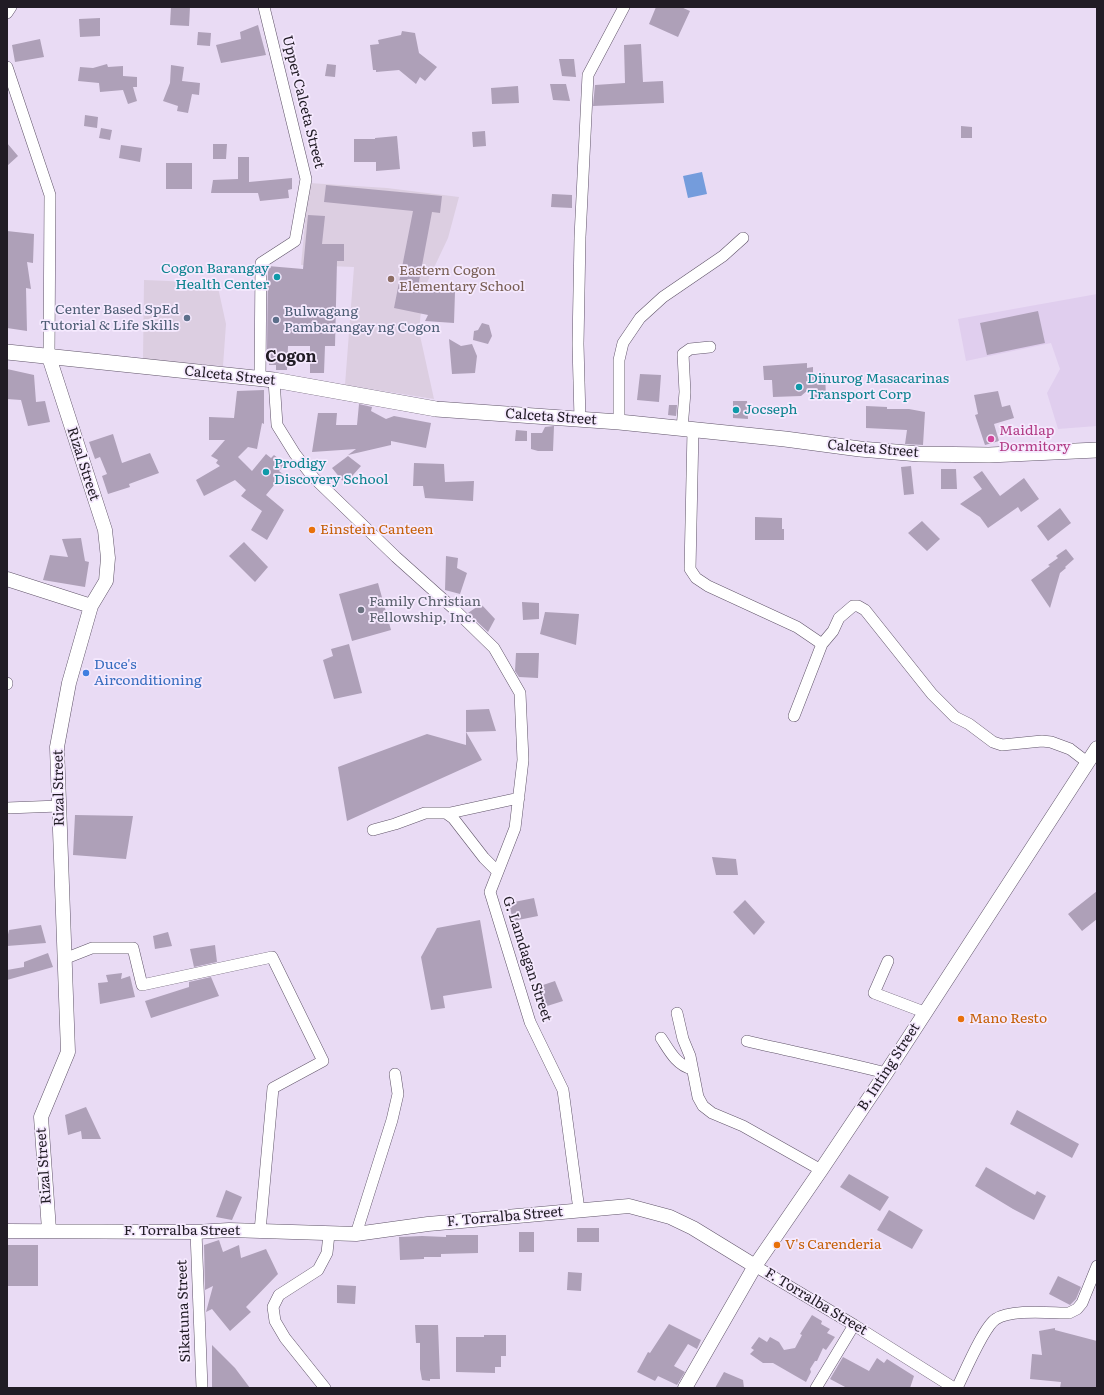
<!DOCTYPE html>
<style>
body{margin:0}
#map{position:relative;width:1104px;height:1395px;overflow:hidden;background:#e9dbf4;font-family:Literata,serif}
canvas{display:block}
.frame{position:absolute;inset:0;border:8px solid #211c25;pointer-events:none}
</style>
<div id="map">
<canvas width="1104" height="1395"></canvas>
<div class="frame"></div>
</div>
<script>
const ctx = document.querySelector('canvas').getContext('2d');
ctx.lineJoin = 'round';
function paint(path, color) { ctx.fillStyle = color; ctx.fill(path, 'evenodd'); }
function trace(path, color, width, dash) { ctx.strokeStyle = color; ctx.lineWidth = width; ctx.lineCap = dash ? 'butt' : 'round'; ctx.setLineDash(dash || []); ctx.stroke(path); }
function label(font, color, halo, rows, align = 'center') {
  ctx.font = font + ' Literata,serif'; ctx.lineWidth = 3.5; ctx.setLineDash([]); ctx.textBaseline = 'middle'; ctx.strokeStyle = halo; ctx.fillStyle = color; for (const [text, x, y, turn = 0] of rows) {
    ctx.save(); ctx.translate(x, y); ctx.rotate((+turn || 0) * Math.PI / 180); ctx.textAlign = isNaN(turn) ? turn : align; if (halo) ctx.strokeText(text, 0, 0); ctx.fillText(text, 0, 0); ctx.restore();
  }
}
const built = new Path2D(`
 M1097,294V426L1058,429L1047,393L1060,369L1051,343L966,361L958,319Z`);
const education = new Path2D(`
 M309,183L387,188L459,197L448,238L423,291L419,331L434,399L345,385L354,267L301,265Z
 M144,280L217,283L226,324L223,366L143,360Z`);
const water = new Path2D(`
 M702,172L707,194L688,198L683,176Z`);
const building = new Path2D(`
 M171,7H190L189,26L170,25Z
 M656,7H681L690,11L678,37L649,24Z
 M100,18V36L80,37L79,19Z
 M258,25L266,55L221,63L216,45L241,39L240,32Z
 M402,31L415,33L419,53L437,67L425,81L420,77L416,84L399,70L376,72V70H373L370,45L379,44L378,40L401,35Z
 M198,32L211,33L210,46L197,45Z
 M40,39L44,57L15,62L12,45Z
 M641,44L643,82L663,81L664,103L593,106L595,85L625,83L624,45Z
 M559,59H574L576,77L562,76Z
 M107,64L108,67L123,66V76L137,77V87H133L137,101L128,104L123,90L100,92L99,83L78,81L80,67L93,68Z
 M327,64L336,65L335,77L325,76Z
 M171,65L184,67L182,81L200,83L199,95L192,94L188,113L177,111L178,106L163,101L170,83Z
 M550,84H566L570,101L553,100Z
 M518,86L519,103L492,104L491,88Z
 M85,115L98,117L97,128L84,126Z
 M961,126L972,127V138H961Z
 M101,128L112,130L110,140L99,138Z
 M485,131L486,146L473,147L472,132Z
 M397,136L400,169L376,171V162H354V139H375V138Z
 M7,143L18,156L7,166Z
 M213,144H227L226,159H213Z
 M121,145L142,148L140,162L119,158Z
 M238,157H249V182L292,178V189L288,190L289,198L260,201L258,193H211L213,180L238,179Z
 M166,163H192V189H166Z
 M326,185L442,196L440,213L432,212L417,292H455L454,323L425,321L428,315L394,308L413,211L324,202Z
 M552,194L572,195V208L551,207Z
 M308,215L325,216L322,244H344V261H337L335,346H325L324,373H310V346H288L287,370H276V365H269V350L267,349L268,266L303,269Z
 M7,231L34,234L33,263L27,262L31,289L26,288L27,331L7,328Z
 M1038,311L1045,343L987,355L980,323Z
 M482,323L489,325L492,336L488,344L473,340L474,331L478,330Z
 M449,339L461,346L472,344L477,356L475,373L452,374Z
 M807,363V368L813,367V374L825,373L826,398L814,399L808,390L801,396L773,397L772,380H764L763,366Z
 M7,369L34,375L36,402L45,401L50,422L28,426L21,400L7,399Z
 M640,374L661,375L659,402L637,400Z
 M264,390V424L262,423L257,449L248,447L238,457L252,471L266,454L271,458L274,455L285,464L279,471L283,474L266,495L284,510L267,540L251,530L262,511L241,496L246,490L235,480L204,496L196,480L220,466L216,463L218,460L211,456L225,440H209V417L234,418L237,391Z
 M998,391L1002,407L1010,405L1014,418L994,424L999,441L985,445L975,415L978,414L974,395Z
 M733,401H747L748,419L733,418Z
 M359,404L372,407L371,411L386,419L394,416L431,423L426,448L391,441V445L348,455L356,449L312,452L318,413H337L336,425H357Z
 M669,405H677L676,416L668,415Z
 M866,406L887,407V409H909L925,412L923,445L905,444L907,430L866,428Z
 M554,426L553,451H538L531,449V433H542L545,427Z
 M516,430L527,431V441H515Z
 M113,434L122,463L150,453L159,473L129,484L130,487L108,494L102,476L107,474L100,457L95,459L89,442Z
 M348,456L361,466L345,484L332,468Z
 M414,463L444,464L445,482L474,481L473,501L425,498L423,486H413Z
 M911,466L914,494L904,495L901,467Z
 M941,469H956L957,489H941Z
 M982,471L1000,496L1024,478L1039,499L1021,512L1018,507L988,528L980,517L960,504L982,489L973,477Z
 M1060,508L1071,523L1048,541L1037,526Z
 M755,517L782,518V529H784V540H755Z
 M922,521L940,539L927,551L908,533Z
 M81,538L85,561L89,562L85,587L43,580L50,555L68,557L62,539Z
 M244,542L268,567L255,582L229,556Z
 M1066,549L1074,559L1065,567L1066,568L1060,573L1050,608L1031,580L1050,566L1048,565L1058,558L1056,556Z
 M446,556L458,558L457,568L467,573L460,594L445,590Z
 M378,583L391,630L352,641L339,594Z
 M522,602L539,603V619L523,620Z
 M481,604L495,619L488,632L468,613Z
 M545,612L579,614L576,645L540,634Z
 M349,644L362,693L334,699L323,660L333,656L331,649Z
 M516,653H539L538,678L519,677L515,671Z
 M489,709L496,731L466,732L482,760L347,821L338,767L427,734L466,745V710Z
 M75,815L133,816L126,859L73,855Z
 M712,857L736,859L738,875H716Z
 M1097,891V919L1082,931L1068,914Z
 M534,898L538,916L513,921L509,903Z
 M745,900L765,922L754,935L733,912Z
 M480,920L492,988L443,996L445,1008L431,1010L421,957L437,928Z
 M41,925L46,943L7,946V939L9,930Z
 M168,932L172,946L155,949L153,936Z
 M215,945L217,962L194,967L190,949Z
 M48,953L53,967L7,980V970L24,967V962Z
 M122,973L121,979L130,976L135,997L100,1004L98,983L108,982L106,975Z
 M211,977L219,996L151,1018L145,1001L189,987V982Z
 M555,981L563,1001L544,1007L537,987Z
 M86,1107L101,1139H82L81,1131L68,1135L65,1115Z
 M1017,1110L1079,1144L1072,1158L1010,1124Z
 M986,1167L1035,1195L1037,1191L1046,1196L1034,1220L1013,1209L975,1186Z
 M849,1174L889,1197L880,1211L840,1187Z
 M226,1190L242,1197L232,1220L216,1217Z
 M889,1210L923,1230L912,1249L877,1230Z
 M577,1228H599V1242H577Z
 M519,1232H534V1252H519Z
 M446,1235H478V1253L441,1254V1257H424V1259L400,1260L399,1237L422,1236L446,1237Z
 M219,1240L223,1252L239,1245L241,1258L266,1249L278,1274L246,1307L251,1312L230,1331L212,1309L206,1312L213,1286L205,1290L204,1245Z
 M8,1245H38V1286H8Z
 M568,1272L582,1273L581,1291L567,1290Z
 M1058,1276L1081,1287L1076,1299L1070,1305L1049,1294Z
 M337,1285L356,1286L355,1304L337,1303Z
 M812,1315L822,1321L821,1324L830,1329L827,1333L835,1337L826,1350L823,1348L817,1361H815L810,1369L811,1372L806,1382L773,1363H763L750,1354L754,1350L751,1348L759,1337L767,1342L770,1337L779,1342L784,1350L795,1348L802,1335L800,1334Z
 M669,1324L701,1340L697,1349L688,1344L674,1366L685,1372L677,1385L658,1376L655,1381L637,1372L648,1352L650,1353Z
 M415,1325H438L440,1379H430V1381L422,1380L420,1369V1343H416Z
 M1055,1328V1330L1097,1341V1388H1060L1061,1382L1030,1379L1032,1354L1042,1355L1039,1331Z
 M484,1335H506V1356H501V1367H495V1373L456,1372V1337H484Z
 M212,1345L235,1368L250,1388H212Z
 M843,1357L869,1371L877,1358L884,1363L887,1359L914,1376L910,1388H847L830,1379Z
 M724,1372L743,1380L744,1388H715Z`);
const minor = new Path2D(`
 M7,13L11,7
 M7,67L50,195L49,357
 M260,378L261,263L295,241L306,179L264,7
 M274,380L277,425L295,454L313,477L396,557L454,609L494,648L520,693L523,760L515,828L490,892L530,1022L563,1090L579,1210
 M580,419L578,344L580,237L588,75L624,7
 M619,422V360L623,343L640,318L663,297L723,256L743,238
 M682,429L685,392L683,354L690,349L710,347
 M693,430L690,569L696,578L708,586L797,627L822,644L833,631L839,618L853,606H858L865,610L932,694L955,717L969,724L993,742L1002,745L1042,741L1051,742L1070,749L1087,762
 M7,683V684
 M794,716L822,644
 M7,808L59,806
 M446,813L453,818L484,858L497,871
 M373,830L395,824L425,813H450L519,798
 M64,959L92,948H133L142,985L272,957L323,1061L273,1088L260,1231
 M888,961L874,993L924,1012
 M677,1013L683,1039L690,1056L698,1097L703,1106L712,1113L743,1126L821,1170
 M661,1038C669,1050 676,1065 692,1069
 M747,1041C793,1052 840,1061 886,1073
 M196,1232L202,1388
 M356,1234L392,1120L398,1094L395,1074
 M755,1266L854,1325L954,1388
 M325,1388L285,1338L275,1321L273,1307L279,1295L318,1270L327,1253L329,1234
 M816,1388L854,1325
 M957,1388C964,1374 984,1326 996,1319C1011,1309 1050,1313 1069,1313L1077,1309L1082,1303L1097,1266`);
const tertiary = new Path2D(`
 M49,357L105,530L108,558L106,581L91,606L69,683L57,747L68,1052L41,1117L49,1230
 M7,579L91,606
 M7,1231L196,1232L229,1230L356,1234L428,1224L629,1206L670,1217L693,1228L755,1266
 M685,1388L755,1266L821,1170L886,1073L1097,748`);
const secondary = new Path2D(`
 M7,352L274,380L436,409L619,422L785,439L860,449L919,454L989,455L1097,450`);
const markers = [
 [277,277,4,"#0f9aa8"],
 [391,279,4,"#8d6e63"],
 [187,318,4,"#5c6f8a"],
 [276,320,4,"#5c6f8a"],
 [799,387,4,"#0f9aa8"],
 [736,410,4,"#0f9aa8"],
 [991,439,4,"#d1479c"],
 [266,472,4,"#0f9aa8"],
 [312,530,4,"#e8710a"],
 [361,610,4,"#6b7280"],
 [86,673,4,"#3f7fe0"],
 [961,1019,4,"#e8710a"],
 [777,1245,4,"#e8710a"]
];
const streetNames = [
 ["Upper Calceta Street",303,102,76],
 ["Calceta Street",230,376,6],
 ["Calceta Street",551,417,4],
 ["Calceta Street",873,449,5],
 ["Rizal Street",83,464,72],
 ["Rizal Street",59,788,-91],
 ["G. Lamdagan Street",527,959,72],
 ["B. Inting Street",889,1067,-57],
 ["Rizal Street",44,1166,-94],
 ["F. Torralba Street",505,1217,-5],
 ["F. Torralba Street",182,1231],
 ["F. Torralba Street",816,1302,31],
 ["Sikatuna Street",184,1311,-92]
];
const cultureNames = [
 ["Cogon Barangay",269,269,"right"],
 ["Health Center",269,285,"right"],
 ["Dinurog Masacarinas",807,379],
 ["Transport Corp",807,395],
 ["Jocseph",744,410],
 ["Prodigy",274,464],
 ["Discovery School",274,480]
];
const educationNames = [
 ["Eastern Cogon",399,271],
 ["Elementary School",399,287]
];
const serviceNames = [
 ["Center Based SpEd",179,310],
 ["Tutorial & Life Skills",179,326],
 ["Bulwagang",284,312,"left"],
 ["Pambarangay ng Cogon",284,328,"left"]
];
const hotelNames = [
 ["Maidlap",999,431],
 ["Dormitory",999,447]
];
const foodNames = [
 ["Einstein Canteen",320,530],
 ["Mano Resto",969,1019],
 ["V's Carenderia",785,1245]
];
const worshipNames = [
 ["Family Christian",369,602],
 ["Fellowship, Inc.",369,618]
];
const shopNames = [
 ["Duce's",94,665],
 ["Airconditioning",94,681]
];
const quarterNames = [
 ["Cogon",291,357]
];
paint(built, '#e0ceee');
paint(education, '#dccee1');
paint(water, '#749cdc');
paint(building, '#aea0b8');
trace(minor, '#605469', 12);
trace(tertiary, '#605469', 15);
trace(secondary, '#605469', 16);
trace(minor, '#fff', 11);
trace(tertiary, '#fff', 14);
trace(secondary, '#fff', 15);
for (const [x, y, r, color] of markers) { const dot = new Path2D(); dot.arc(x, y, r, 0, 2 * Math.PI); ctx.fillStyle = color; ctx.fill(dot); trace(dot, '#f5e9fe', 1.5); }
label('14px', '#211c25', '#f5e9fe', streetNames);
label('14px', '#0d838f', '#f5e9fe', cultureNames, 'left');
label('14px', '#785e54', '#f5e9fe', educationNames, 'left');
label('14px', '#4e5e75', '#f5e9fe', serviceNames, 'right');
label('14px', '#b23c85', '#f5e9fe', hotelNames, 'left');
label('14px', '#c56008', '#f5e9fe', foodNames, 'left');
label('14px', '#5b616d', '#f5e9fe', worshipNames, 'left');
label('14px', '#366cbe', '#f5e9fe', shopNames, 'left');
label('bold 16px', '#211c25', '#f5e9fe', quarterNames);
</script>
